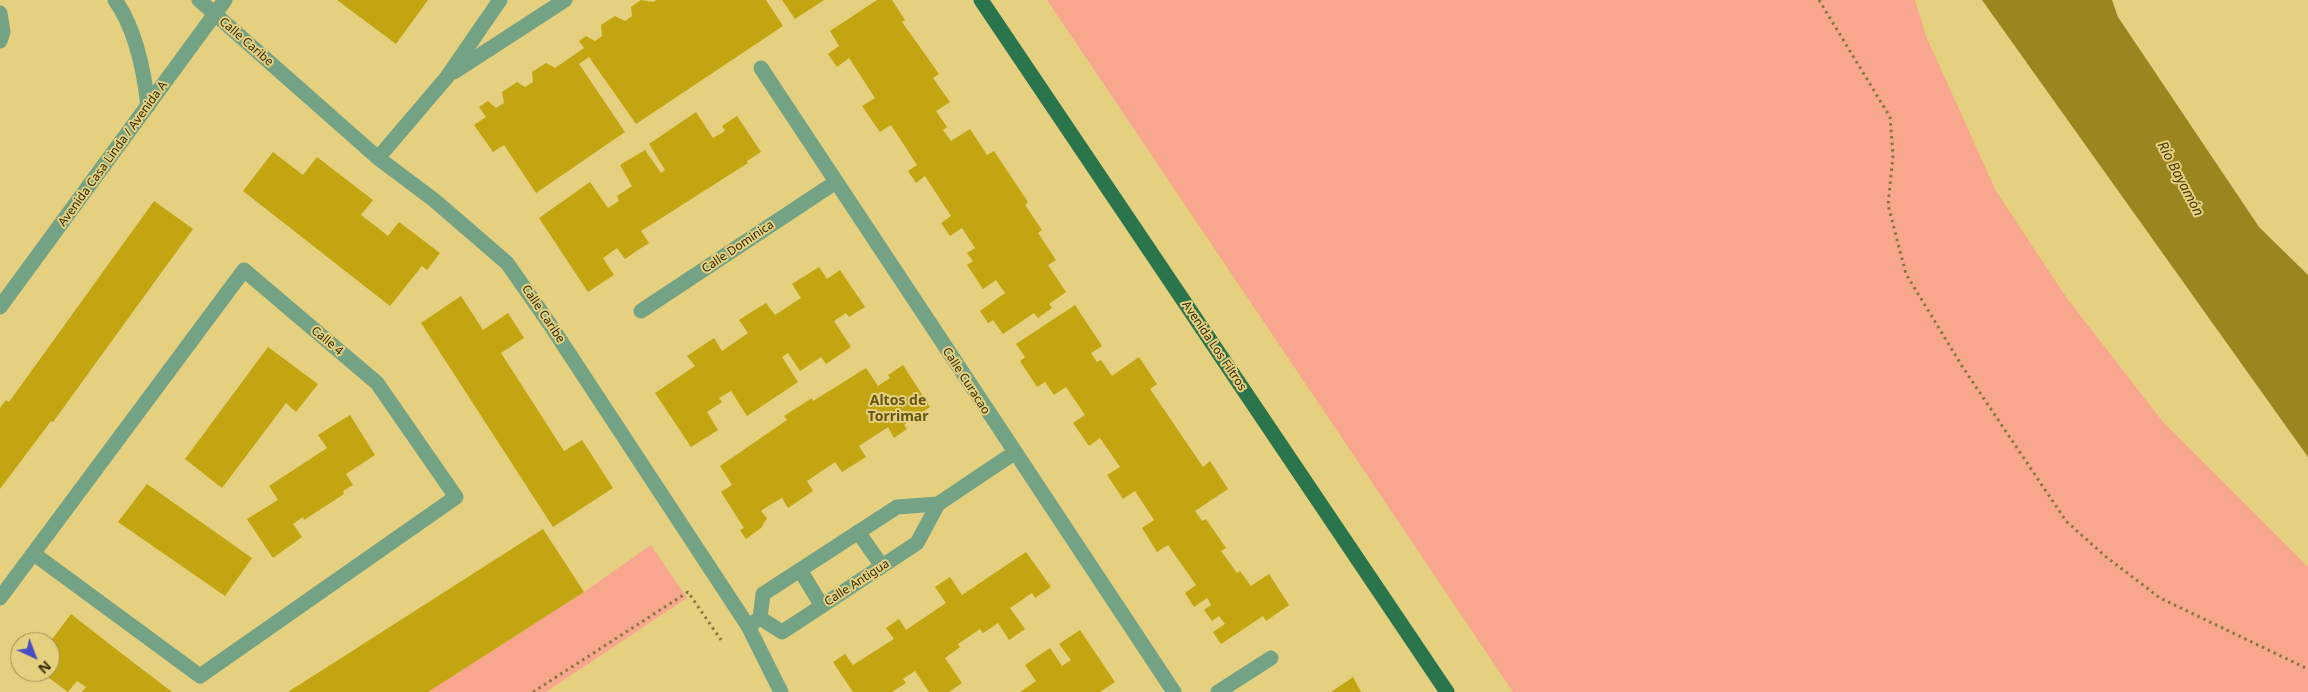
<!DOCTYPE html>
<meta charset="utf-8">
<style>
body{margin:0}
#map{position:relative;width:2308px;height:692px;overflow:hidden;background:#e4d07f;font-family:"Noto Sans",sans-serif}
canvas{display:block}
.north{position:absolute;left:10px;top:632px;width:50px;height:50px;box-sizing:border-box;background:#e4d07f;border:1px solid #9d8e4f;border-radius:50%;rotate:137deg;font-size:14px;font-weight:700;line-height:20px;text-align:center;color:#332b08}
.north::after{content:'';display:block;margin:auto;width:18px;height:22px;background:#4a4ec4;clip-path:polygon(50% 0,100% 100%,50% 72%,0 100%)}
</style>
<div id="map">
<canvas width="2308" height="692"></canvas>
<div class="north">N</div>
</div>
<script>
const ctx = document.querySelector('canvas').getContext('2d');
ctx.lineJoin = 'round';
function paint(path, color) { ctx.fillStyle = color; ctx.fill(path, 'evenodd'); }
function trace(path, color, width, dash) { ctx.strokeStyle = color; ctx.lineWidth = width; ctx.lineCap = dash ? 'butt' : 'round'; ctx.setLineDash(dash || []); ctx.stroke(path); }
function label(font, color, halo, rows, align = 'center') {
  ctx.font = font + ' "Noto Sans",sans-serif'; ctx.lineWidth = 4; ctx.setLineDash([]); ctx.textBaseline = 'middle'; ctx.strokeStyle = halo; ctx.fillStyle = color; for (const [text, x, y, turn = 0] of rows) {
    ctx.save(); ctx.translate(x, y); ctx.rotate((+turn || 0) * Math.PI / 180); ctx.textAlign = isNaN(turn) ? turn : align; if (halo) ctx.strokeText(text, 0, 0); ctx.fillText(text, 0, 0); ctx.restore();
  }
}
const green = new Path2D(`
 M1047,0H1915L1926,36L1996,191L2066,297L2163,422L2308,567V692H1513Z
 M651,545L687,598L546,692H428L584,592Z`);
const water = new Path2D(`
 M1982,0H2112L2118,17L2259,227L2308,275V457Z`);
const building = new Path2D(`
 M337,0H428L396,44Z
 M641,0L653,2L657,0H766L783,26L636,124L589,57L579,64L625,132L536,193L504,145L493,152L474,125L486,117L479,107L488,101L496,108L504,103L502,92L517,82L525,87L533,82L532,72L546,63L555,68L584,48L579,41L586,36L595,41L602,36L601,25L615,16L625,21L632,16L631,7Z
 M782,0H824L795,19Z
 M877,0H892L905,20L902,22L939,74L933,78L950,102L936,111L947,127L943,130L951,141L970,129L987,155L994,151L1028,202L1025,205L1042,230L1038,233L1056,260L1048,265L1066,292L1049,304L1052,308L1038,318L1034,313L1003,334L993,320L988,323L980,311L1005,293L996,280L983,289L967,265L973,261L967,253L975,248L962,228L950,236L941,223L951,216L925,176L916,183L908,171L917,165L891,125L880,132L862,106L875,98L849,58L837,67L828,54L839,46L830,31Z
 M696,112L713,138L725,131L722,126L737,116L761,152L747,161L748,163L641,231L649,243L638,250L625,259L617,248L603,258L614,275L588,292L539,218L590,182L608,208L619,201L617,196L632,186L620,165L645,150L661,173L665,170L649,144Z
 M273,152L303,175L317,157L373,200L361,215L378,228L388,236L399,222L440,253L427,270L422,266L390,306L243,191Z
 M154,201L193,229L53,422L51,421L0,489V408L6,400L9,402Z
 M819,267L827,279L840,270L865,307L849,317L846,313L834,321L851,347L826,364L821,357L800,371L788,353L782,357L798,382L747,416L731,391L719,398L722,402L707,412L718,430L691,447L655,393L695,366L687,356L714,338L722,351L748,333L739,320L766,303L775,315L801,298L792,284Z
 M461,296L483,330L508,313L524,338L501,353L564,451L582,440L613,488L553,527L421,323Z
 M1075,305L1102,346L1091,353L1097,362L1101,360L1112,376L1139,357L1157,384L1150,389L1203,467L1210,461L1228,489L1195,511L1202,521L1206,519L1226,548L1221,551L1237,573L1240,571L1251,586L1269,574L1289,605L1266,621L1263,616L1221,644L1213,632L1225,624L1219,616L1212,621L1204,610L1211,605L1207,598L1194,607L1185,593L1196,585L1168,545L1157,552L1142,528L1154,520L1135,491L1123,499L1107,475L1120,467L1100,438L1089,446L1073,423L1085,415L1066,387L1054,395L1045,382L1037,387L1020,361L1025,357L1016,344Z
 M268,347L318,384L296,412L286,403L222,488L185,459Z
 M903,365L930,407L904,425L907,429L894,438L888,427L859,446L866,457L842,472L835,462L807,481L813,491L788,508L782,498L768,506L761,511L767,518L761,528L746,539L740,530L744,528L721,492L732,485L720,466L787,420L784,416L812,398L813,401L866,368L878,386L890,378L888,375Z
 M350,415L375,455L346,474L353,485L343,491L344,494L304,520L303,517L293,524L302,537L273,558L247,519L278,500L269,486L327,448L318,435Z
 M147,484L252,558L225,596L118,522Z
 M543,529L584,592L428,692H288Z
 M1026,552L1051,587L1035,598L1032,593L1010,608L1025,629L1009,640L998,623L983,633L980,629L958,644L960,647L945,658L962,683L949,692H929L915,671L903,679L906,683L892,692H853L833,662L845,654L853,665L894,639L886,628L899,619L906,630L946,603L935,587L950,577L962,595Z
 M71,614L121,653L172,692H82L86,687L77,681L68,692L41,672H50V642Z
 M1080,630L1115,682L1100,692H1020L1036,681L1025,665L1050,648L1062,666L1071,660L1059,644Z
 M1353,677L1361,692H1331Z`);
const path = new Path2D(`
 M1819,0L1890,117L1893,155L1888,205L1906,274L1962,366L2066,521L2105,556L2160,598L2308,669
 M533,692L688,592L721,640`);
const minor = new Path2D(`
 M115,0C136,29 144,71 148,106
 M199,0L378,158L434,200L507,263L549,323L748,626L781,692
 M0,13L3,32L0,41
 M761,68L1174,692
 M454,72L565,0
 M378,158L447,77L500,0
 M0,307L225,0
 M641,311L836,182
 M858,532L882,566
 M800,570L822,606
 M0,598L244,270L377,383L456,497L200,676L34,554
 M760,618L782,632L799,621L917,543L938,504L1014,453
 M753,623L760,618L763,594L897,507L938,504
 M1218,692L1271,658`);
const major = new Path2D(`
 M981,0L1447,692`);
const streetNames = [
 ["Calle Caribe",246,42,41],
 ["Avenida Casa Linda / Avenida A",113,154,-54],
 ["Calle Dominica",738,247,-34],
 ["Calle Caribe",543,314,56],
 ["Calle 4",327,341,40],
 ["Avenida Los Filtros",1214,346,56],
 ["Calle Curacao",966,381,57],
 ["Calle Antigua",857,583,-33]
];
const waterNames = [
 ["Río Bayamón",2180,179,62]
];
const neighbourhoodNames = [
 ["Altos de",898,401],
 ["Torrimar",898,417]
];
paint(green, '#f9a68f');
paint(water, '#9b851f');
paint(building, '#c2a510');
trace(path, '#867940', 3, [2.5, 4]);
trace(minor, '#74a285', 15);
trace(major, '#2a754c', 15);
label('12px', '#332b08', '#e4d07f', streetNames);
label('italic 14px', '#473b03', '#e4d07f', waterNames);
label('bold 14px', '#655616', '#e4d07f', neighbourhoodNames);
</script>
